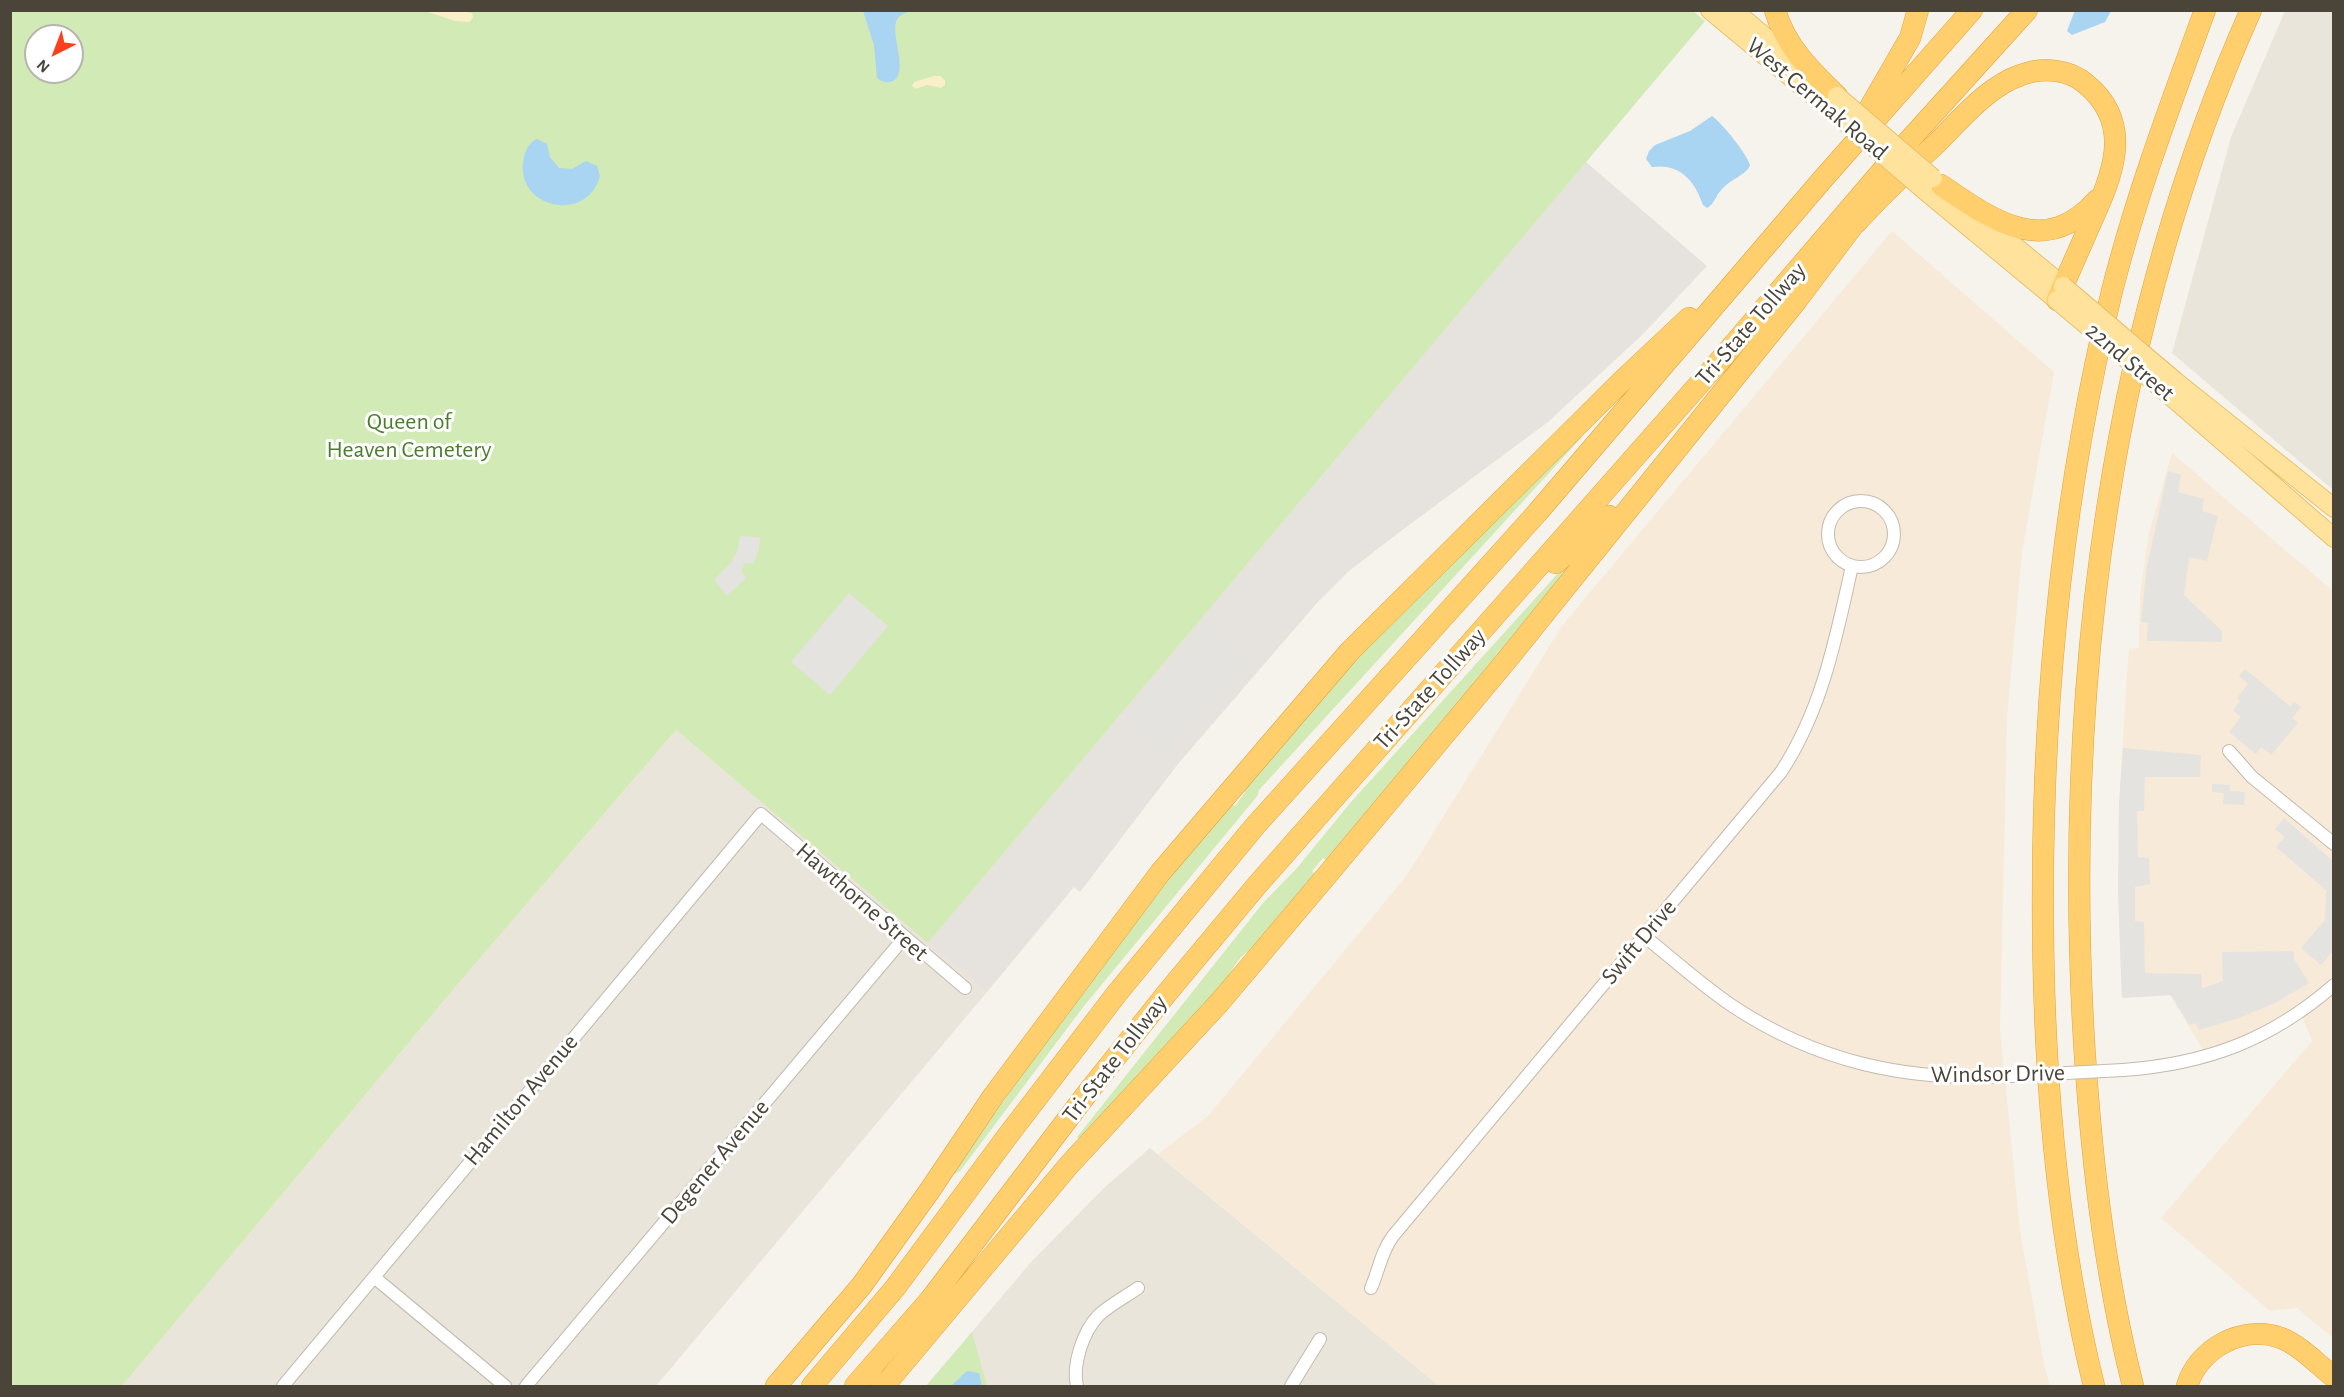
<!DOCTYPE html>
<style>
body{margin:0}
#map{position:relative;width:2344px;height:1397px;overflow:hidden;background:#f6f3ec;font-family:"Alegreya Sans",sans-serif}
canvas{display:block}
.frame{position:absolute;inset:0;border:12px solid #4b4439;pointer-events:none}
.north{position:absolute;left:24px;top:24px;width:60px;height:60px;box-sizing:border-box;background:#fff;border:2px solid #b7b4b0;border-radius:50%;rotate:222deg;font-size:16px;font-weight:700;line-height:24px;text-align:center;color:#4b4439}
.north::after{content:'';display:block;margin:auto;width:21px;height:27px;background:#fc3f1d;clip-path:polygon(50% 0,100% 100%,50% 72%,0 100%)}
</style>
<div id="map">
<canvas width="2344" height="1397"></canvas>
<div class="frame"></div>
<div class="north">N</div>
</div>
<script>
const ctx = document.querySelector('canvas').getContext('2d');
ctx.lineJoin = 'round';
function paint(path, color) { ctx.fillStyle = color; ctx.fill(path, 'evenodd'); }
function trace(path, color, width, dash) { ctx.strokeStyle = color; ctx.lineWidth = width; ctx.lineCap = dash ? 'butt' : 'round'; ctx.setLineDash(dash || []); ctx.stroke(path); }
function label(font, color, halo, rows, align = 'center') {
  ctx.font = font + ' "Alegreya Sans",sans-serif'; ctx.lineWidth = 6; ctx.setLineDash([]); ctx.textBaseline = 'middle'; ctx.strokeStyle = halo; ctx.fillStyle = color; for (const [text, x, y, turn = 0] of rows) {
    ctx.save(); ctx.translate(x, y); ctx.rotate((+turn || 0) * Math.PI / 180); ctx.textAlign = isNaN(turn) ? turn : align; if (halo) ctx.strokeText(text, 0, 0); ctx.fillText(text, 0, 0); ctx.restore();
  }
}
const residential = new Path2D(`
 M2285,11H2333V490L2172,353L2231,137Z
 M676,730L987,992L656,1386H122L457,985Z
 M1150,1148L1439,1386H926L1032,1261L1105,1187Z`);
const commercial = new Path2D(`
 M1892,231L2054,372L2022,552L2007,716L2000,1030L2020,1231L2044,1364L2050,1386H1439L1158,1154L1208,1116L1407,875L1562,626Z
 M2172,453L2333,591V976L2307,1001L2271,1025L2238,1040L2204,1051L2170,995L2122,998L2118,892L2119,803L2127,675L2129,649L2139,648L2140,595L2149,533Z
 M2333,989V1338L2297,1308L2270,1311L2161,1218L2312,1041L2302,1016Z`);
const industrial = new Path2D(`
 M1586,162L1707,266L1641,336L1548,422L1393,537L1349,571L1316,604L1178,764L1080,892L1074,887L987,992L928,943Z`);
const green = new Path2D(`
 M1692,10L1705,21L928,943L676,730L457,985L122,1386H11L10,11ZM36,36H72V72H36Z
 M1580,435L1582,437L1259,790L1258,795L1084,1006L960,1171L953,1175L1076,995L1229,802L1235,806L1245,792L1240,787L1329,687Z
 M1580,549L1582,551L1328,862L1323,858L1312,871L1319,877L1251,950C1238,955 1231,974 1222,984C1176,1037 1128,1088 1079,1139L1077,1137L1263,903L1297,868L1351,802Z
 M972,1332L987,1386H926Z`);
const sand = new Path2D(`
 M425,11H461L472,13L473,17L470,22L455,21Z
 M934,76H940L945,80V85L941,88L927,85L916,89L912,86L914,82Z`);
const parking = new Path2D(`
 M2168,471L2181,475L2178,492L2204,499L2202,511L2218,516L2207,561L2189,557L2184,595L2222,631V642L2147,641L2148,623L2141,622L2147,566Z
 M740,536L760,537L759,550L753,564L745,563L741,571L746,578L727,596L714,580L732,561L738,549Z
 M849,593L888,626L830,695L791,662Z
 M1208,622L1250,658L1168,755L1126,720Z
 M2245,669L2290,706L2294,702L2301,707L2292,718L2298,723L2271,755L2261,747L2256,754L2229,732L2241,717L2233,710L2240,701L2237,698L2248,684L2239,676Z
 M2123,748L2201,755L2200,777H2145L2144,811H2137L2138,857L2149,858L2150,884L2135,887V921L2144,922L2145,973L2201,974L2202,988L2223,981L2222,952L2294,951V959L2309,983L2275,1003L2239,1018L2199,1030L2196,1023L2189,1025L2171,995L2122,998L2118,892L2119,803Z
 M2212,784L2230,785V791L2245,792L2244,805L2223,804L2224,793L2212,792Z
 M2284,818L2333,861V951L2321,965L2301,948L2325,920L2326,890L2276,847L2285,837L2275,829Z`);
const water = new Path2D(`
 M2075,10H2111V11L2105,22L2072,35L2067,31Z
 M863,11H910C905,13 898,15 896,22C891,37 911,77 890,82C885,83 881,81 877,78L874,45Z
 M1712,116C1721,122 1749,156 1750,166C1744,176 1731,179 1723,188C1716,194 1715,204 1707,208L1703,205C1695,181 1680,163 1652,167L1646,159L1649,151L1655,145L1690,131Z
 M537,139L547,144L550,157L559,168L572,169L586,161L597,166L600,176C587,225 512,208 524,157C526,149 530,142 537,139Z
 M967,1371L979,1373L982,1386H951Z`);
const minor = new Path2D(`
 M1828 534a33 33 0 1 1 66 0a33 33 0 1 1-66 0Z
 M2229,751L2252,777L2334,844
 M1644,936C1673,959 1700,984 1731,1005C1816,1062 1908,1082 2010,1076
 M2123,1070C2206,1064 2271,1040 2334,985
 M374,1277L505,1386
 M1371,1288C1379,1270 1381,1252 1393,1236L1781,772C1822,710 1836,638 1852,566
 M283,1386L761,814L965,988
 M526,1386L904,938
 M1077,1386C1072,1365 1083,1331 1099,1315C1110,1305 1125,1297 1138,1288
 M1291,1386L1320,1339`);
const primary = new Path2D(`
 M1710,10L1827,107
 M1733,10L1801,67
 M1923,189L2057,300
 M1978,216L2063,286
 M2175,381L2334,508
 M2166,392L2334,538`);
const motorway = new Path2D(`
 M1775,10C1785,46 1811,71 1837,96
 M1865,116L1910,38L1918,10
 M1941,185C1992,220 2045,259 2097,200
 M1856,223C1881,195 1909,169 1937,143C1961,119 1988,86 2021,75C2043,67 2069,69 2086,84C2137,126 2110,180 2088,229C2078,253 2067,276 2057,300
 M1556,563L1609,516
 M776,1386L862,1285L928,1193L994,1095L1160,873L1350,651L1622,381L1689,318
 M812,1386L895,1288L1006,1138L1118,992L1255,826L1537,513L1822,180L1972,10
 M855,1386L930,1300L1092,1087L1167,993L1258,884L1716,365L1894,157L2027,10
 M881,1386L889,1380L1069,1165L1219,1003L1328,874L1506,661L1797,300L1861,215
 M2094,1386C2057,1236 2044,1080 2043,926C2041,713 2061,499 2112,291C2136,196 2171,103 2205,10
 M2133,1386C2103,1267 2090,1147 2083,1024C2065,681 2110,326 2251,10
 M2187,1386C2198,1349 2242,1324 2281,1338C2301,1346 2317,1364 2334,1377`);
const minorBridge = new Path2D(`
 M2010,1076L2123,1070`);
const primaryBridge = new Path2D(`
 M1837,96L1933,178
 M1827,107L1923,189
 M2063,286L2175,381
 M2057,300L2166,392`);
const streetNames = [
 ["West Cermak Road",1817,99,40],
 ["Tri-State Tollway",1751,324,-49],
 ["22nd Street",2130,362,40],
 ["Tri-State Tollway",1430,689,-48],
 ["Hawthorne Street",862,902,41],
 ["Swift Drive",1639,942,-50],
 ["Tri-State Tollway",1115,1059,-52],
 ["Windsor Drive",1998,1074,-1],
 ["Hamilton Avenue",521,1100,-50],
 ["Degener Avenue",715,1162,-50]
];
const parkNames = [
 ["Queen of",409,422],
 ["Heaven Cemetery",409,450]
];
paint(residential, '#eae5da');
paint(commercial, '#f7ead8');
paint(industrial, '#e6e2dd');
paint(green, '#d2eab5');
paint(sand, '#f9efc9');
paint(parking, '#e5e3e0');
paint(water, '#a9d4f2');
trace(minor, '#c2bbae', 14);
trace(primary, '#e6c16a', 20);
trace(motorway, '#e0a43c', 22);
trace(minor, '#fff', 12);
trace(primary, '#ffe39c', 18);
trace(motorway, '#ffcf6e', 21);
trace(minorBridge, '#c2bbae', 14, []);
trace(primaryBridge, '#e6c16a', 20, []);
trace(minorBridge, '#fff', 12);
trace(primaryBridge, '#ffe39c', 18);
label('24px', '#4b4439', '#fff', streetNames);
label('24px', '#4a7f2a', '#fff', parkNames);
</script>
